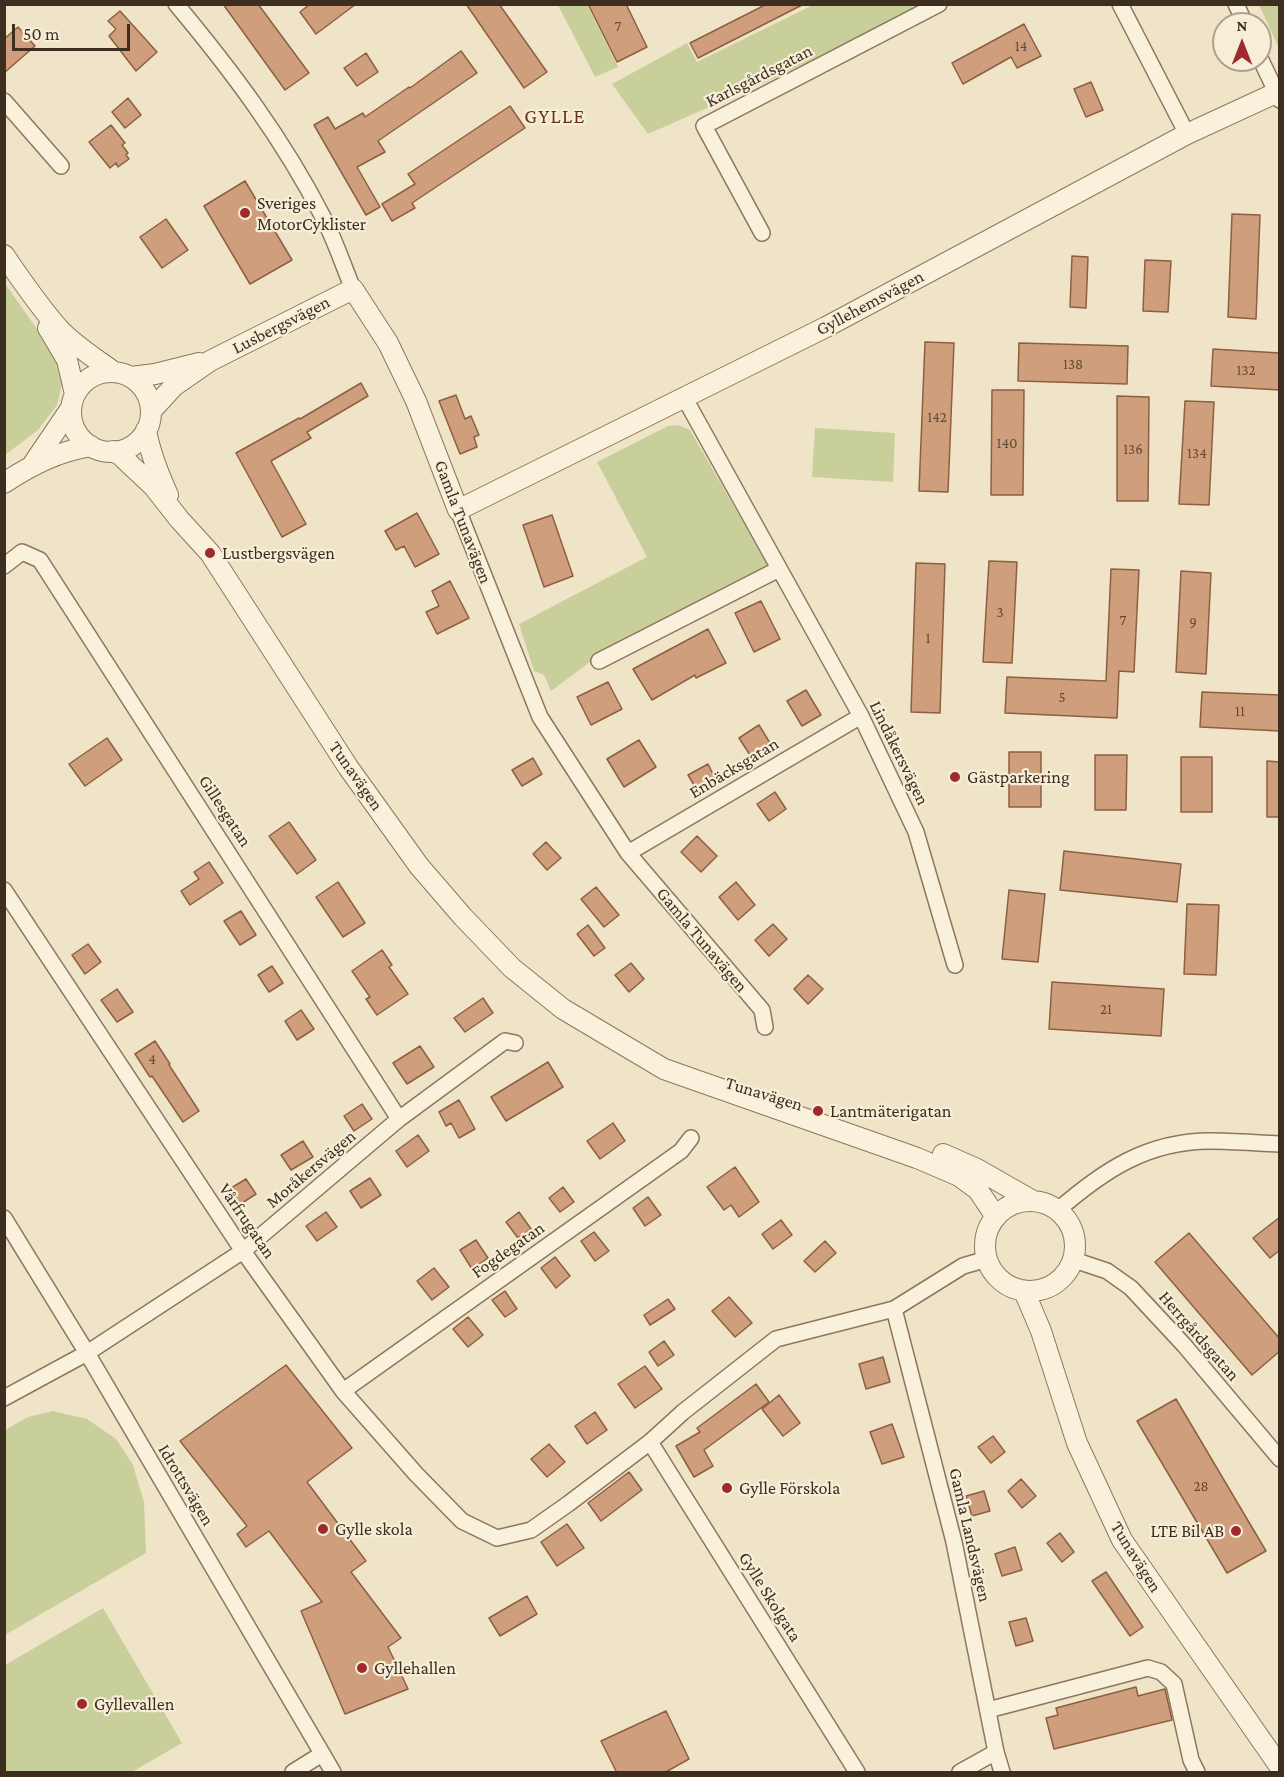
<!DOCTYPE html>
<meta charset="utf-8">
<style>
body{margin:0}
#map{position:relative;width:1284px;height:1777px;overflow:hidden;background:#f0e4c8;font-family:"Crimson Pro",serif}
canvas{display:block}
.frame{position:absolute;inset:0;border:6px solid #3d2e20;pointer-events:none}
.north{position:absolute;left:1212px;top:12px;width:60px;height:60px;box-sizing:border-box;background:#f7eed8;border:2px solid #ada18e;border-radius:50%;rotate:0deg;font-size:16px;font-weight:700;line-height:24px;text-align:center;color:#3d2e20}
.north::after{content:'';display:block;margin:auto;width:21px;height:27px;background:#9e2a2b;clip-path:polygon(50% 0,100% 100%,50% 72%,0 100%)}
.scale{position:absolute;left:12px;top:24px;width:118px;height:27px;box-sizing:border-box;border:3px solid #3d2e20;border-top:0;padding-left:8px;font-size:18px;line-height:21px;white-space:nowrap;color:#3d2e20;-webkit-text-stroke:4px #f7eed8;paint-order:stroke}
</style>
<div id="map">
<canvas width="1284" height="1777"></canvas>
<div class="frame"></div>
<div class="north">N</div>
<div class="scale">50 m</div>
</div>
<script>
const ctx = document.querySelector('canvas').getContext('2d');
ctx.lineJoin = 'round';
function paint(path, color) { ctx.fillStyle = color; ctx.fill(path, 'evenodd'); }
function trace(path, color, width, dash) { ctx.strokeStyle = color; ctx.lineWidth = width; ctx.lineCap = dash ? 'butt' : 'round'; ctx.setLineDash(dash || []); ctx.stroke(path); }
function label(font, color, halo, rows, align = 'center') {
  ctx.font = font + ' "Crimson Pro",serif'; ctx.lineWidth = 4.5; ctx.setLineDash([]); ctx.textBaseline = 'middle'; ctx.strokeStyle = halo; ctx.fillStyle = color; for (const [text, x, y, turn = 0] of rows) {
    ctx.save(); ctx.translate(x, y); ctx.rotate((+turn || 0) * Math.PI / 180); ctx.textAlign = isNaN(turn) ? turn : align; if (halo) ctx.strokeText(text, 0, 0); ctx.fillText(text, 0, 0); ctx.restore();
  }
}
const green = new Path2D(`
 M558,5H587L618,67L595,77Z
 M813,5H922L775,78L648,134L612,84L687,43L697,62Z
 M1259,5H1279V48Z
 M4,282L56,356L63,380L57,405L38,430L5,455Z
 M678,425L690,430L769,567L594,659L551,691L544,675L534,671L519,624L647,557L597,462L668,426Z
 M815,428L895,433L893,482L812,477Z
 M53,1411L87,1419L116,1439L133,1465L144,1502L146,1553L5,1635V1430L28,1417Z
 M103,1608L182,1743L132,1772H5V1665Z`);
const building = new Path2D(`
 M223,4H258L309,73L285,90Z
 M310,4H356L316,34L300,12Z
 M466,4H499L547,72L524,88Z
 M588,4H626L647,47L617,62Z
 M767,4H804L698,58L690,43Z
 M120,11L157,52L136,71L109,36L116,29L108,21Z
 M1024,24L1041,56L1017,68L1011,57L963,84L952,63Z
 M18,27L35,46L4,73V39Z
 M461,51L477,73L378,141L385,152L357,167L380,207L366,215L314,125L328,117L335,129L363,113L365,117L409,87L410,88Z
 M366,53L378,72L357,86L344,68Z
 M1091,82L1103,110L1086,117L1074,89Z
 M128,98L141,115L125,128L112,112Z
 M510,106L525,128L412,203L415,208L392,221L382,204L415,184L408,174Z
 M111,125L125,143L122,145L128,153L126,155L129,159L118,167L116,163L110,168L89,142Z
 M245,181L292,260L250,284L204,206Z
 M1232,214L1260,215L1256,319L1228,317Z
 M166,219L188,250L162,268L140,237Z
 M1072,256L1088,257L1086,308L1070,307Z
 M1145,260L1171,261L1168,312L1143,311Z
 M925,342L954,343L948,492L919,491Z
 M1019,343L1128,346L1127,384L1018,381Z
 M1213,349L1280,353V390L1211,386Z
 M361,383L368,396L307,432L311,438L271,461L306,524L282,537L236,453L299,418L300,419Z
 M992,390H1024L1023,495H991Z
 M456,395L465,419L471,416L479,435L474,437L477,447L460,454L439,401Z
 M1117,396L1149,397L1148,501H1117Z
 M1185,401L1214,402L1209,505L1179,504Z
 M417,513L439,554L415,567L404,546L396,550L385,531Z
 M552,515L573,576L544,587L523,525Z
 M989,561L1017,562L1012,663L983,662Z
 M916,563L945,564L940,713L911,712Z
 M1111,569L1139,570L1134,672L1119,671L1117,718L1005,713L1007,677L1106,681Z
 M1181,571L1211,573L1206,674L1176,672Z
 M450,581L469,618L437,634L426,612L439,606L432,591Z
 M761,601L780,639L754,652L735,613Z
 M708,629L726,663L696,678L695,675L652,700L633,669Z
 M608,682L622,709L591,725L577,697Z
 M806,690L821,715L802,726L787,701Z
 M1202,692L1280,695V731L1200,727Z
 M759,725L770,743L750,755L739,738Z
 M107,738L122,760L85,786L69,764Z
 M639,740L656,767L624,787L607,759Z
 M1009,752H1041V807H1009Z
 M1095,755H1127L1126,810H1095Z
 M1181,757H1212V812H1181Z
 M533,758L542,774L522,786L512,770Z
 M1267,761L1280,762V817H1267Z
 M708,764L716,780L697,790L688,775Z
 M775,792L786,809L769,821L757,804Z
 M289,822L316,860L297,874L269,836Z
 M697,836L717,856L701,872L681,852Z
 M546,842L561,858L547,870L533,854Z
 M1064,851L1181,864L1177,902L1060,890Z
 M209,862L223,883L190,905L181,891L199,879L194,872Z
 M338,882L365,923L343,937L316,897Z
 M736,882L755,905L738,920L719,897Z
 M596,887L619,915L604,927L581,899Z
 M1009,890L1045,894L1038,962L1002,959Z
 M1187,904L1219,905L1216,975L1184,974Z
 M241,911L256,935L240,945L224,921Z
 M773,924L787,939L769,956L755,940Z
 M588,925L605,948L594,956L577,934Z
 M88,944L101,962L85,974L72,955Z
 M382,950L392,965L389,967L408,994L377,1015L366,999L370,997L352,971Z
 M631,963L644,979L629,992L615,975Z
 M272,966L283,983L269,992L258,975Z
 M808,975L823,989L808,1004L794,989Z
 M1052,982L1164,989L1161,1036L1049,1029Z
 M117,989L133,1012L117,1022L101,1000Z
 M483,998L493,1013L465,1032L454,1018Z
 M301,1010L314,1029L297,1040L285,1021Z
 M155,1041L170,1064L169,1065L199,1111L183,1122L152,1076L150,1077L135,1054Z
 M420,1046L434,1067L407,1084L393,1063Z
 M548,1062L563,1087L506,1121L491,1097Z
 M459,1100L475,1129L459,1138L451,1123L446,1126L439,1112Z
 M362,1104L372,1119L354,1131L344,1116Z
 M613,1123L625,1141L600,1159L587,1141Z
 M418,1135L429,1151L407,1167L396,1151Z
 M303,1141L313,1157L291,1170L281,1155Z
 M735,1167L759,1202L739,1217L731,1205L724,1210L707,1187Z
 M370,1178L381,1195L361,1208L350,1191Z
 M246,1179L256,1194L236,1207L226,1191Z
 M563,1187L574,1202L560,1212L549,1198Z
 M648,1197L661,1215L645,1226L633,1208Z
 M326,1212L337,1227L317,1241L306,1226Z
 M519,1212L531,1229L518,1238L506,1222Z
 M1280,1217V1250L1270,1258L1253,1238Z
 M781,1220L792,1235L773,1249L762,1234Z
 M594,1232L609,1251L595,1261L581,1241Z
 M1189,1233L1280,1339V1351L1252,1375L1155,1262Z
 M476,1240L488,1258L472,1269L460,1250Z
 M825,1241L836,1253L815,1272L804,1261Z
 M555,1257L570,1276L556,1288L541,1268Z
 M434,1268L449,1287L432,1300L417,1281Z
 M505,1291L517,1309L505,1317L492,1300Z
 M729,1297L752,1323L735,1337L712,1311Z
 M668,1299L675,1309L650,1325L644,1315Z
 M468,1317L483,1335L468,1347L453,1329Z
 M664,1341L674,1355L658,1366L649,1352Z
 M883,1357L890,1382L866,1389L859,1364Z
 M286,1365L352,1448L307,1482L366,1561L351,1572L401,1638L388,1647L408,1689L345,1714L301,1611L322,1602L269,1531L246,1547L237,1534L247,1526L180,1441Z
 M645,1366L662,1389L635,1408L618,1384Z
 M756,1384L769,1402L704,1450L713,1466L694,1477L676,1446L700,1432L697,1428Z
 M779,1395L800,1423L783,1436L762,1409Z
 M1176,1399L1266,1551L1227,1573L1137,1421Z
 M595,1412L607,1430L587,1444L575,1426Z
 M892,1424L904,1457L882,1464L870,1432Z
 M993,1436L1005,1452L991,1463L978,1447Z
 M549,1444L565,1462L547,1477L531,1459Z
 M629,1472L642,1490L601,1521L588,1503Z
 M1021,1479L1036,1496L1022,1508L1008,1491Z
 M984,1491L990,1511L972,1516L966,1496Z
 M567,1524L584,1548L557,1566L541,1542Z
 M1060,1533L1074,1552L1062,1562L1047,1543Z
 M1015,1547L1022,1570L1002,1576L995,1554Z
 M1106,1572L1143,1627L1130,1636L1092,1581Z
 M527,1596L537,1614L500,1636L489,1618Z
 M1026,1618L1033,1641L1016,1646L1009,1622Z
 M1136,1687L1138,1696L1165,1689L1172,1720L1054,1749L1046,1718L1058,1715L1056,1708Z
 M666,1711L689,1759L664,1773H617L601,1741Z`);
const minor = new Path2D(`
 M176,4C232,71 283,139 323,217C335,240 343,265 353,289
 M1120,4L1187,134
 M1236,4L1245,24
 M1260,58L1280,100
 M4,101L61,166
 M762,233L704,126L939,4
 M684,397L861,716L916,832L955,965
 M458,510L540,717L628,853L762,1010L765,1027
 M4,566L22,552L40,560L399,1119
 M599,661L779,569
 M628,853L861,716
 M4,890L243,1251L343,1391L416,1474L462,1521L497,1538L531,1530L568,1504L650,1442L683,1412L776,1339L894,1309L963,1266L987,1259
 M1058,1210C1103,1171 1147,1141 1210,1141C1233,1141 1256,1143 1280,1144
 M4,1218L87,1353L333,1772
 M1074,1260L1107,1271L1131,1288L1184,1345L1280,1459
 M894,1309L954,1542L996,1752L1002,1772
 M343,1391L681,1151L691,1138
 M4,1398L87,1353L243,1251L399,1119L505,1041L515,1043
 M650,1442L857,1772
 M988,1710L1148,1668L1161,1672L1174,1684L1191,1760L1197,1772
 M293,1772L322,1754
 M960,1772L996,1752`);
const tertiary = new Path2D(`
 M4,255C22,281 40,308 61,331C77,347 96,359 114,372
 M48,328L67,360L75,394
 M71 412a40 40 0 1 1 80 0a40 40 0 1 1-80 0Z
 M131,377L155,374L199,363
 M151,411L174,386L210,361L353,289L388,343L416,401L458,510L826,327L1187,134L1280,91
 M146,430C150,453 158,473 168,495
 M113,451L120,455L154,487L179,519L210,553L348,767L419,866L463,917L512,968L563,1009L664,1069L917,1158L959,1176L978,1190L996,1217
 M33,464L71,408
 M4,483C33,464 57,452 91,446
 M943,1154L977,1169L1033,1201
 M985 1246a45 45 0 1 1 90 0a45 45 0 1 1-90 0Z
 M1024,1291L1041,1331L1077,1443L1122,1540L1280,1767`);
const markers = [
 [245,213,6,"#9e2a2b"],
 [210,553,6,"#9e2a2b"],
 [955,777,6,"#9e2a2b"],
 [818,1111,6,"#9e2a2b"],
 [727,1488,6,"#9e2a2b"],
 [323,1529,6,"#9e2a2b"],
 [1236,1531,6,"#9e2a2b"],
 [362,1668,6,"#9e2a2b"],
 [82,1704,6,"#9e2a2b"]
];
const numberNames = [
 ["7",618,26],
 ["14",1021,46],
 ["138",1073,364],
 ["132",1246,370],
 ["142",937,417],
 ["140",1007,443],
 ["136",1133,449],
 ["134",1197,453],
 ["3",1000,612],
 ["7",1123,620],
 ["9",1193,622],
 ["1",928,638],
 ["5",1062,697],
 ["11",1240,711],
 ["21",1106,1009],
 ["4",152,1059],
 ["28",1201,1486]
];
const streetNames = [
 ["Karlsgårdsgatan",759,76,-27],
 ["Gyllehemsvägen",870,303,-28],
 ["Lusbergsvägen",281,325,-27],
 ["Gamla Tunavägen",463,522,69],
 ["Lindåkersvägen",899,753,64],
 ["Enbäcksgatan",734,768,-31],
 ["Tunavägen",356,776,55],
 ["Gillesgatan",225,811,57],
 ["Gamla Tunavägen",702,940,50],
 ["Tunavägen",764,1094,17],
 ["Moråkersvägen",311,1169,-40],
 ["Vårfrugatan",247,1221,56],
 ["Fogdegatan",508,1250,-35],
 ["Herrgårdsgatan",1199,1336,49],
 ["Idrottsvägen",186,1485,59],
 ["Gamla Landsvägen",970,1535,77],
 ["Tunavägen",1136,1557,58],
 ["Gylle Skolgata",770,1597,58]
];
const poiNames = [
 ["Sveriges",257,203],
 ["MotorCyklister",257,224],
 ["Lustbergsvägen",222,553],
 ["Gästparkering",967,777],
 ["Lantmäterigatan",830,1111],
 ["Gylle Förskola",739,1488],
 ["Gylle skola",335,1529],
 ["LTE Bil AB",1224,1531,"right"],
 ["Gyllehallen",374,1668],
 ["Gyllevallen",94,1704]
];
const neighbourhoodNames = [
 ["GYLLE",555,117]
];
paint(green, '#c9cf9b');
paint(building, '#cf9f7d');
trace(building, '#8d5f41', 1.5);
trace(minor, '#8d765c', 18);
trace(tertiary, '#8d765c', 22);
trace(minor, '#faf1dc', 15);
trace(tertiary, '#faf1dc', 20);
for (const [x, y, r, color] of markers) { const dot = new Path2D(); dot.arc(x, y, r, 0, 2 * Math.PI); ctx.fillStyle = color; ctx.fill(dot); trace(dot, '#f7eed8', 2); }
label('15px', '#624a37', null, numberNames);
label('18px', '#3d2e20', '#f7eed8', streetNames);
label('18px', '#3d2e20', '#f7eed8', poiNames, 'left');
ctx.letterSpacing = '1.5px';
label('20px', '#6b2e1e', '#f7eed8', neighbourhoodNames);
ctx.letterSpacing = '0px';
</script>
